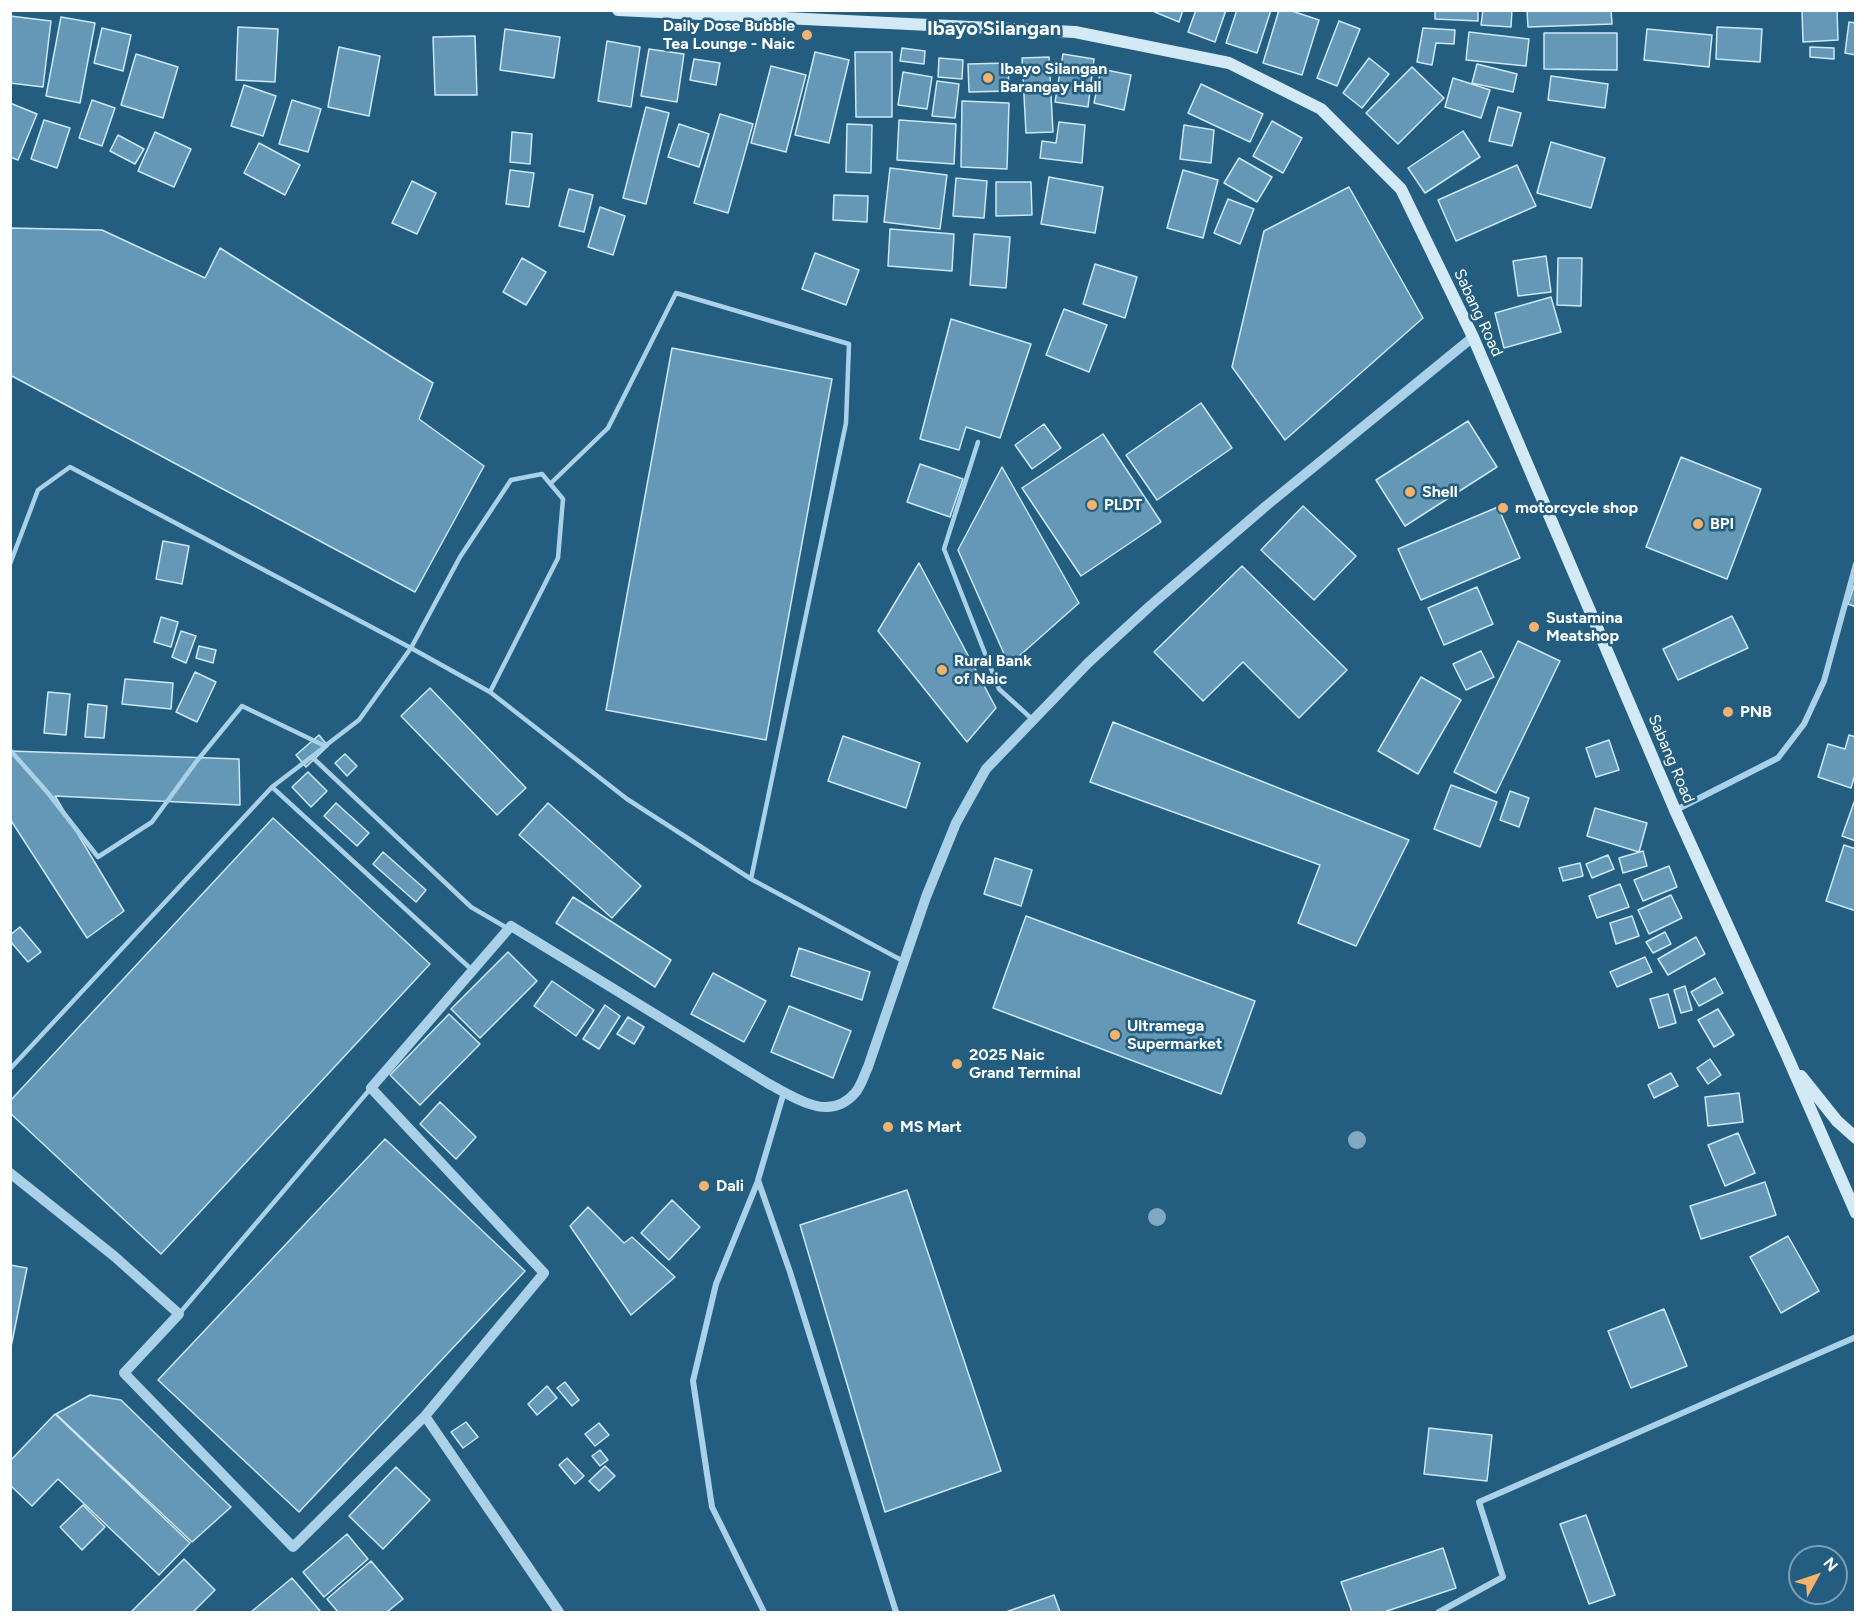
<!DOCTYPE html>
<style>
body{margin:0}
#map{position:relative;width:1866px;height:1623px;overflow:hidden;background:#235e81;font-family:Figtree,sans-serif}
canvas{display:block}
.frame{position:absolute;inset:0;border:12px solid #fff;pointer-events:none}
.north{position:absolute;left:1788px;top:1545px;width:60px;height:60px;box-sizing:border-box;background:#235e81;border:2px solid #7b9eb3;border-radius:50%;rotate:50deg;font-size:16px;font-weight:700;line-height:24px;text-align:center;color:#fff}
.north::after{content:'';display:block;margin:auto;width:21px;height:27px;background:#f3b36c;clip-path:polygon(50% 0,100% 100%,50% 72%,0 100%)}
</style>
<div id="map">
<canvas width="1866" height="1623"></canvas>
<div class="frame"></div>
<div class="north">N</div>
</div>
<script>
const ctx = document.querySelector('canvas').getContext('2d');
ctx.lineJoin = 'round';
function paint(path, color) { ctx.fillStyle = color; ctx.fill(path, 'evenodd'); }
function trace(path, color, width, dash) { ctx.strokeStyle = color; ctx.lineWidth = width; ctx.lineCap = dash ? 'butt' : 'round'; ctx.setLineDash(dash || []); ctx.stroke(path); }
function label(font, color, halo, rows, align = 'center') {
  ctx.font = font + ' Figtree,sans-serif'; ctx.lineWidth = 5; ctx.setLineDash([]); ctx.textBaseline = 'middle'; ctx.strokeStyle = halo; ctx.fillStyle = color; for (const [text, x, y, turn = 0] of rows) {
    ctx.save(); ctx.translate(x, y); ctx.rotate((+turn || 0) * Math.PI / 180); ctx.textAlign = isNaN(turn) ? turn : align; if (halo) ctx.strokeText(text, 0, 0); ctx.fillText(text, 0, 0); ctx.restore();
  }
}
const building = new Path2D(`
 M1150,10H1183L1179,22Z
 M1196,10H1226L1215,42L1188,32Z
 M1237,10H1271L1257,53L1226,43Z
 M1279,10H1289L1319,20L1302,75L1263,63Z
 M1435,10H1478V21L1435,19Z
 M1483,10H1512L1511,27L1481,25Z
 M1527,10H1611L1612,24L1528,27Z
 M1802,10H1837L1838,40L1803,42Z
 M10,16L51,21L43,87L10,83Z
 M61,17L95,23L80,103L46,96Z
 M1339,21L1360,29L1337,86L1317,78Z
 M1849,22L1856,23V55L1845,53Z
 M238,27L278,29L275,82L236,80Z
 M1717,27L1762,29L1760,62L1716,59Z
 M102,28L131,35L123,71L94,63Z
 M1423,28L1455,30L1454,44L1436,43L1432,65L1417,62Z
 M505,29L560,37L554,78L500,70Z
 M1647,29L1712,35L1709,67L1644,60Z
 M1469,32L1529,39L1526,66L1466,60Z
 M1544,33H1617V70L1544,69Z
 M475,36L477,95H435L433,37Z
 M607,41L640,47L631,107L598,101Z
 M339,47L380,56L369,116L328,107Z
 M1810,47L1834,48V59L1810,57Z
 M902,48L925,51L924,64L900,61Z
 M649,49L684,54L677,102L641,96Z
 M815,52L849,60L829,143L795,135Z
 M855,52H892V117H856Z
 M136,54L178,67L163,118L121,105Z
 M1063,54L1094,59L1088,107L1055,102Z
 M1049,57L1053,132L1026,133L1022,58Z
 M939,58L963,60L962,79L938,77Z
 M1369,58L1389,74L1362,108L1343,93Z
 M694,59L720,63L716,85L690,80Z
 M1008,63L1009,91L969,92L968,64Z
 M1477,64L1517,74L1513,92L1472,83Z
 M771,66L806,75L786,152L751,143Z
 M1412,67L1444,98L1398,144L1366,113Z
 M1101,69L1131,75L1124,110L1094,103Z
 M903,72L932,77L927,109L898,105Z
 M1551,76L1608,84L1605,108L1548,100Z
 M1453,78L1490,90L1481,118L1445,107Z
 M937,81L959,84L955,118L932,116Z
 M1201,84L1263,114L1250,142L1188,113Z
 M244,85L276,96L263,136L231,126Z
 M92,100L115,108L102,146L79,138Z
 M292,100L321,109L308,152L279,144Z
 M962,101L1009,103L1007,169L961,167Z
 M10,103L37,114L18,160L10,157Z
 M646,107L669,113L646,204L623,198Z
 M1498,107L1521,113L1512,146L1489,141Z
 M720,114L753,124L728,213L694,203Z
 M44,120L70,128L57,168L31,159Z
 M899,120L956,124L954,164L897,160Z
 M1272,121L1302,138L1283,173L1253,156Z
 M1059,122L1085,125L1082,163L1040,158L1042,141L1056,143Z
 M679,124L709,134L699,167L668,157Z
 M847,124L872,125L871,173L846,172Z
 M1184,125L1214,130L1211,163L1180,159Z
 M1463,131L1480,157L1425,193L1408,168Z
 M155,132L191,149L174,187L138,171Z
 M512,132L532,134L530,164L510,162Z
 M118,135L144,149L135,164L110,151Z
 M1551,142L1605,158L1591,208L1537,193Z
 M259,143L300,165L285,195L244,173Z
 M1239,158L1272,177L1257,202L1224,183Z
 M1517,165L1536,206L1456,241L1438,200Z
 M890,168L947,175L940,229L884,222Z
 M510,170L534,173L529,207L506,204Z
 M1183,170L1218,180L1203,238L1167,228Z
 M1049,177L1103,187L1095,233L1041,224Z
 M956,178L987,181L984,218L953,216Z
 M412,181L436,193L417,234L392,223Z
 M996,182H1031L1032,215L996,216Z
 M1349,187L1423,318L1285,440L1232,367L1264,231Z
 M569,189L593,195L584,232L559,226Z
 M834,195L868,196L867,222L833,220Z
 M1228,199L1254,209L1240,244L1214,233Z
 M600,207L625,216L613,255L588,247Z
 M10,228L102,230L205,278L220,248L433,383L419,419L484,466L415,592L10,375Z
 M890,229L954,234L952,271L888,266Z
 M974,234L1010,237L1006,288L970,285Z
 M815,253L859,270L846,305L802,289Z
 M1546,256L1551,292L1518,296L1513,261Z
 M522,258L546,272L526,305L503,292Z
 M1558,258H1582L1581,306L1557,305Z
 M1095,264L1137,277L1125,318L1083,304Z
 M1551,297L1561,332L1504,348L1495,313Z
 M1064,309L1107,325L1089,372L1046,355Z
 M951,319L1031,344L1000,438L966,427L959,450L920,439Z
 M672,348L832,379L766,740L606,710Z
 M1201,403L1232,448L1157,500L1126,455Z
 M1468,421L1497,467L1405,526L1376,480Z
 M1044,424L1061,448L1032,469L1015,445Z
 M1103,434L1161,522L1081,576L1022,488Z
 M1681,457L1761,489L1727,579L1646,547Z
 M920,464L963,479L950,517L907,502Z
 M1002,467L1079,603L1009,665L958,550Z
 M1303,506L1356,556L1314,600L1261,550Z
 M1498,507L1520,558L1421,600L1398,549Z
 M163,541L189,546L182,584L156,579Z
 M919,563L996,708L967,742L878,631Z
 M1242,566L1347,670L1299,718L1243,662L1203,701L1154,652Z
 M1856,580V607L1848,604Z
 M1477,587L1493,624L1444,645L1428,608Z
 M1732,616L1748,648L1678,680L1663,649Z
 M161,617L178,622L171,647L154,642Z
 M181,631L196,636L186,663L172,657Z
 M1518,641L1560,661L1496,793L1454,772Z
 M199,646L216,650L213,663L196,658Z
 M1481,651L1494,677L1466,690L1453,664Z
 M195,672L216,682L197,722L176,712Z
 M1421,677L1461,700L1418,774L1378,751Z
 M125,679L173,683L171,709L122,704Z
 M430,688L526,788L497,815L401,716Z
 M48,692L70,694L66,735L44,733Z
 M88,704L107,706L104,738L85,737Z
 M1113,722L1409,840L1356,946L1298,923L1320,865L1090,782Z
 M319,735L328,746L306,767L296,755Z
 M1849,735L1856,737V771L1851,788L1818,777L1828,744L1845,749Z
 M843,736L920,763L906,808L828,781Z
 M1609,740L1619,770L1596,777L1586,748Z
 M10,751L239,759L240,805L55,796L124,911L87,938L10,819Z
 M345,754L357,766L347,776L335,763Z
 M308,772L327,791L311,807L292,787Z
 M1451,785L1497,802L1480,847L1434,829Z
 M1510,791L1529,798L1519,827L1500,820Z
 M1856,797V841L1842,836Z
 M336,803L369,833L357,846L324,816Z
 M548,803L641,886L612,918L519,835Z
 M1595,808L1647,823L1639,852L1587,836Z
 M273,818L430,964L161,1254L10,1113V1101Z
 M1844,845L1856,849V911L1826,901Z
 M1643,851L1647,866L1623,873L1619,858Z
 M383,852L426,890L416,902L373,864Z
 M1608,855L1614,869L1592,878L1586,864Z
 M995,858L1032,870L1021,906L984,894Z
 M1580,863L1583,876L1563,881L1559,868Z
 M1669,866L1677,887L1643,901L1634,880Z
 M1620,884L1629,907L1597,918L1589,896Z
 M1671,895L1682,918L1649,934L1638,910Z
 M573,897L671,960L655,987L556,923Z
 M1026,916L1255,1001L1221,1094L993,1008Z
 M1632,916L1639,936L1616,944L1610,923Z
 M20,927L41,952L28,962L10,941V935Z
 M1665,932L1671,944L1653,953L1646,942Z
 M1696,937L1705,954L1668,975L1658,959Z
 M799,948L870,972L862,1000L791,976Z
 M508,952L537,981L480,1038L451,1009Z
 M1645,957L1652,972L1617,987L1610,972Z
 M713,973L766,1001L744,1042L691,1014Z
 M1715,978L1723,993L1699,1006L1691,992Z
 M552,981L594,1010L576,1036L534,1006Z
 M1685,986L1692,1010L1681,1013L1674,990Z
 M1668,994L1676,1023L1659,1028L1650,999Z
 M605,1005L620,1016L599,1049L583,1039Z
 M789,1006L851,1031L833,1078L771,1052Z
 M1718,1009L1734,1035L1714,1047L1698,1020Z
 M449,1014L480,1044L420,1105L390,1075Z
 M628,1017L644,1027L634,1044L617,1034Z
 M1710,1059L1721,1075L1708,1084L1697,1068Z
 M1671,1073L1678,1086L1654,1098L1648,1085Z
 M1739,1093L1743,1122L1708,1126L1705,1097Z
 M440,1102L476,1137L456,1159L420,1124Z
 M1738,1133L1755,1173L1725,1186L1708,1145Z
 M385,1139L525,1271L299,1512L158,1380Z
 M1765,1182L1776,1215L1701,1239L1690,1206Z
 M907,1190L1001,1471L885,1512L800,1225Z
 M672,1200L700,1227L669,1260L641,1233Z
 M588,1207L624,1243L632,1237L675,1277L631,1315L570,1226Z
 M1788,1236L1819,1291L1781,1313L1750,1257Z
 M10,1265L27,1268L10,1352Z
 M1664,1309L1687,1366L1631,1388L1608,1331Z
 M565,1382L579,1400L572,1406L557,1388Z
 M547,1386L557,1398L537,1415L528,1404Z
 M90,1395L121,1400L231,1507L192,1542L56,1414Z
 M55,1414L190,1543L159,1575L58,1479L32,1506L10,1485V1461Z
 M466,1422L478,1437L463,1448L451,1432Z
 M599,1423L609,1435L595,1446L585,1434Z
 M1429,1428L1492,1435L1487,1481L1424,1474Z
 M600,1450L608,1460L600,1466L592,1456Z
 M567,1458L584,1476L575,1484L559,1465Z
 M605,1466L615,1476L599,1491L589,1481Z
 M396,1467L430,1500L383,1549L349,1516Z
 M83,1505L105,1527L82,1550L60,1527Z
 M1586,1515L1615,1595L1589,1604L1560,1524Z
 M347,1534L368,1559L324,1597L303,1572Z
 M1443,1548L1456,1588L1384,1612H1352L1341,1582Z
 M184,1559L215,1590L193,1612H131Z
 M371,1561L403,1599L387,1612H338L327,1599Z
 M292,1578L321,1612H251Z
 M1054,1595L1060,1612H1006Z`);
const service = new Path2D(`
 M978,442L944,549L999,689L1032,719
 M550,484L608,428L676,293L849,344L846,423L751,879
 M10,564L38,490L70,467L411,648L359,720L325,746L242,706L196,762L152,822L98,857L48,793L10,750
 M490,692L558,558L563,499L542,474L511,480L460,557L411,648L490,692L627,799L751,879L903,961
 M312,757L471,907L507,928
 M272,787L327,745
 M10,1069L272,787L471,969
 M179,1314L371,1088`);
const minor = new Path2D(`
 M1676,810L1778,758L1804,724L1824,681L1856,564
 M784,1092L758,1180L790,1272L896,1612
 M758,1181L716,1284L693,1381L712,1507L764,1612
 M1439,1612L1503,1577L1479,1502L1856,1337`);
const tertiary = new Path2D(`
 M10,1173L114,1256L179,1314L124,1373L293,1547L425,1416L544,1273L371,1088L511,926L769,1084C796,1098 829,1123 855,1093C861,1087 864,1075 868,1067L926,897L956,823L986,769L1088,663L1150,606L1266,506L1473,337
 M425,1416L559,1612`);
const secondary = new Path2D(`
 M618,10L1075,32L1229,63L1321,109L1401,189L1473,337L1675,810L1788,1058L1856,1213
 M1801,1076L1837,1121L1856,1138`);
const trees = [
 [1357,1140],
 [1157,1217]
];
const markers = [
 [807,35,6,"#f3b36c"],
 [988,78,6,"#f3b36c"],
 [1410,492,6,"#f3b36c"],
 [1092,505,6,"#f3b36c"],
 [1503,508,6,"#f3b36c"],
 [1698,524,6,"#f3b36c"],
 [1534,627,6,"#f3b36c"],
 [942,670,6,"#f3b36c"],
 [1728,712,6,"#f3b36c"],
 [1115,1035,6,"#f3b36c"],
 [957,1064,6,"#f3b36c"],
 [888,1127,6,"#f3b36c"],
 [704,1186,6,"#f3b36c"]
];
const poiNames = [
 ["Daily Dose Bubble",795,26,"right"],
 ["Tea Lounge - Naic",795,44,"right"],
 ["Ibayo Silangan",1000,69],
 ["Barangay Hall",1000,87],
 ["Shell",1422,492],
 ["PLDT",1104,505],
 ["motorcycle shop",1515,508],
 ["BPI",1710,524],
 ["Sustamina",1546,618],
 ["Meatshop",1546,636],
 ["Rural Bank",954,661],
 ["of Naic",954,679],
 ["PNB",1740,712],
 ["Ultramega",1127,1026],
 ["Supermarket",1127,1044],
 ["2025 Naic",969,1055],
 ["Grand Terminal",969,1073],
 ["MS Mart",900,1127],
 ["Dali",716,1186]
];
const streetNames = [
 ["Sabang Road",1478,313,65],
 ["Sabang Road",1671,759,67]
];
const quarterNames = [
 ["Ibayo Silangan",994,29]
];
paint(building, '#6498b6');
trace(building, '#cde7f6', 1.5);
trace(service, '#aad1e7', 4.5);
trace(minor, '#aad1e7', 6);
trace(tertiary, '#aad1e7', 10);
trace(secondary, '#d4e9f6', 12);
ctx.fillStyle = '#80a9c1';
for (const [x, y] of trees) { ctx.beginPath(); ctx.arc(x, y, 9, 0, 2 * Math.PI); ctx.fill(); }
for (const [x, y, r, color] of markers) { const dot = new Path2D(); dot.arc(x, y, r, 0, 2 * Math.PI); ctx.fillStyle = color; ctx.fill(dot); trace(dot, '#235e81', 2); }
label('bold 16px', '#fff', '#235e81', poiNames, 'left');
label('16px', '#fff', '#235e81', streetNames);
label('bold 20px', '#fff', '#235e81', quarterNames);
</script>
